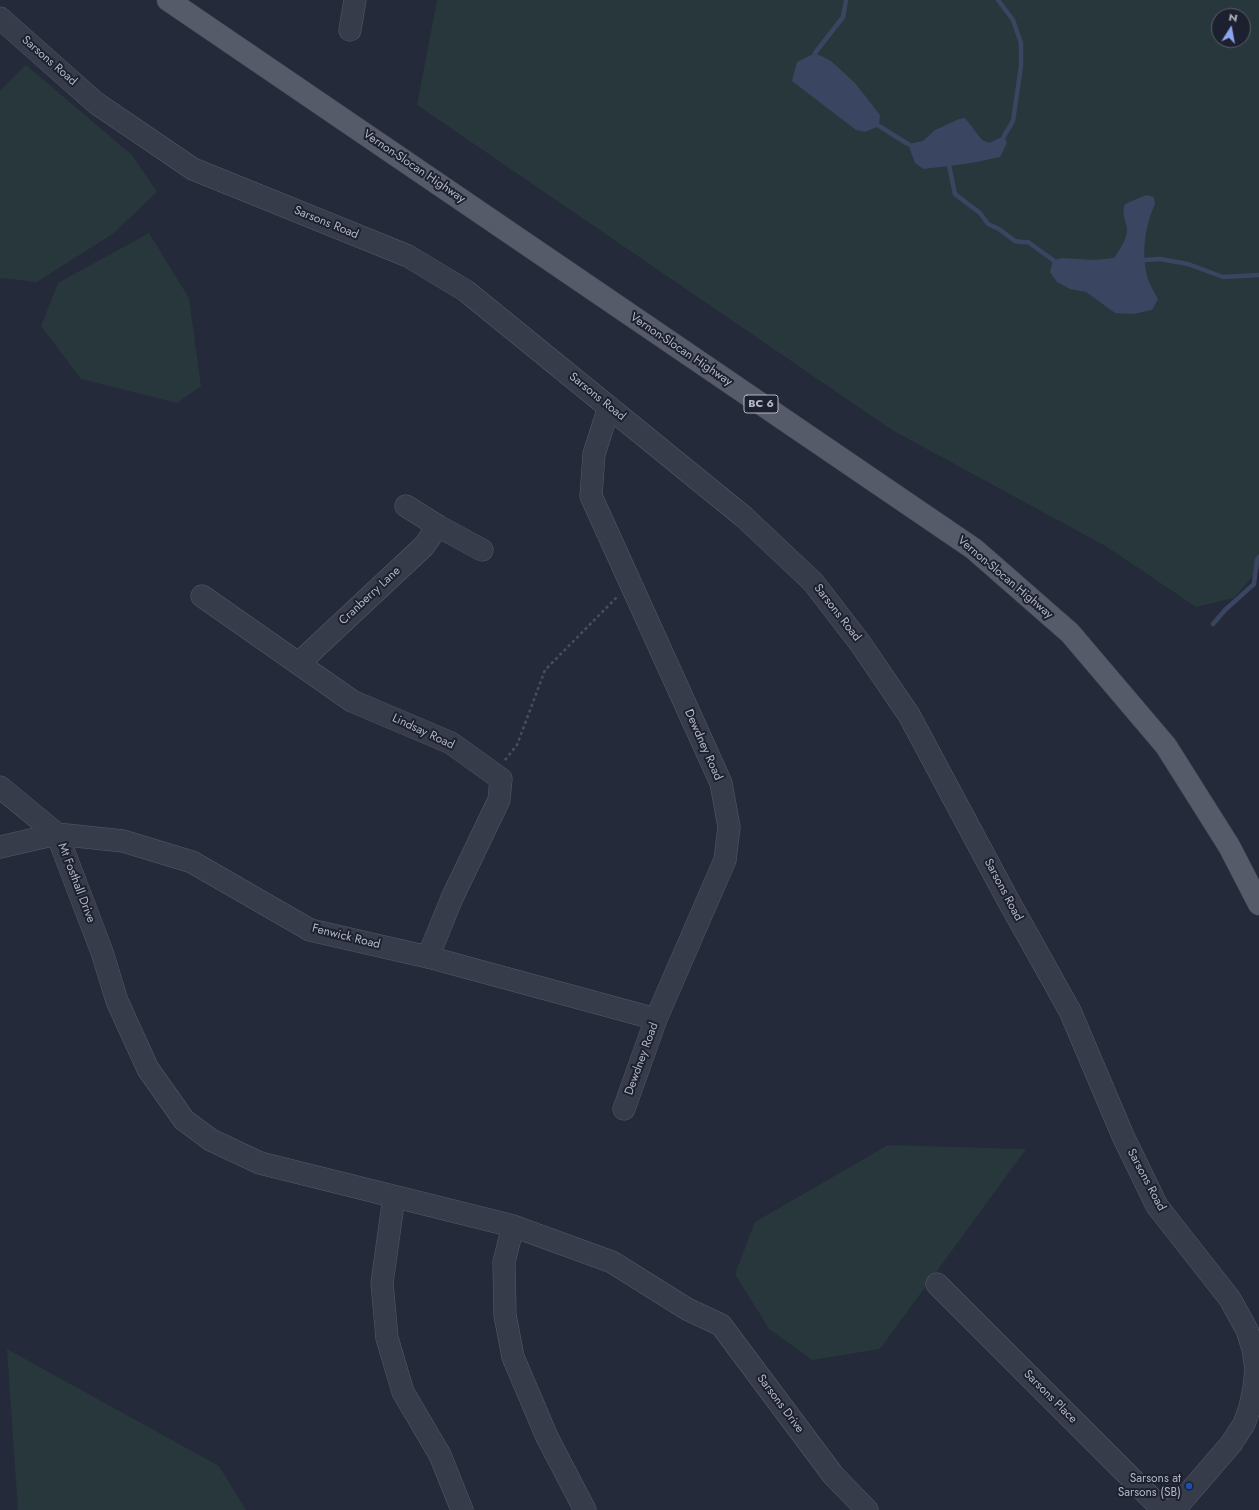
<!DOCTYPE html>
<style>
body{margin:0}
#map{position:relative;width:1259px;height:1510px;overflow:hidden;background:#242a39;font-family:Jost,sans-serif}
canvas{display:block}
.north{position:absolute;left:1211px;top:8px;width:40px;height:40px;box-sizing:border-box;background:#1d212f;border:1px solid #595d6b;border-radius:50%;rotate:11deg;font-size:11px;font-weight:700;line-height:16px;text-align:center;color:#b3b7c5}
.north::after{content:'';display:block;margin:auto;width:14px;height:18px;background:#8da5f0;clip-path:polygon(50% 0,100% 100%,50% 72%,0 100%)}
</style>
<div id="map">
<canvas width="1259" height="1510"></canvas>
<div class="north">N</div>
</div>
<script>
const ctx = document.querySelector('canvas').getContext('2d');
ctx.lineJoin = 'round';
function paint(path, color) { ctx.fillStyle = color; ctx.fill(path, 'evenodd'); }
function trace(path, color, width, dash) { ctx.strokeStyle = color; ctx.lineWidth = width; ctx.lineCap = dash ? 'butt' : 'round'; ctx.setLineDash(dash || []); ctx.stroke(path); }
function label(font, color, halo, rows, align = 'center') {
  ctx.font = font + ' Jost,sans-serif'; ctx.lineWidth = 4; ctx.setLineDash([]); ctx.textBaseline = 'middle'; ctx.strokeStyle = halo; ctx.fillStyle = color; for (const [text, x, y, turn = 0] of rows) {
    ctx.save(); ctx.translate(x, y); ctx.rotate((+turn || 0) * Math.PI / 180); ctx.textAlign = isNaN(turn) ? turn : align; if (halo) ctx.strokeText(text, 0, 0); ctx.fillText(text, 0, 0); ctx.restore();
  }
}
const green = new Path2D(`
 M437,0H1259V569L1234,598L1196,607L1107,547L892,430L417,105ZM1219,16H1243V40H1219Z
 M26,65L132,155L157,192L114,233L37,282L0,278V91Z
 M149,233L189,298L201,386L177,403L81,379L41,326L58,283Z
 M888,1145L1026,1149L880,1349L812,1360L769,1329L735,1274L755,1222Z
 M7,1349L219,1466L246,1510H18Z`);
const water = new Path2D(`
 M815,53L831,61L855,83L880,115L879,126L865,132L856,130L792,81L797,62Z
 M965,118L982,140L989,143L1004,136L1007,143L1000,157C975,163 950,166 924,169L915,163L908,144L923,141L935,130L959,119Z
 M1146,195L1154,197L1155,204C1145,226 1141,252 1147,276C1149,284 1154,291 1158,299L1152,310L1133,314L1115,313L1086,292L1070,289L1057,282L1050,272L1053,260L1063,258L1095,260L1114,258C1119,250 1127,240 1127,229C1126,219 1121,216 1125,204Z`);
const stream = new Path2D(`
 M998,0L1013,20L1021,43V66L1013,121L1004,136
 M815,53L843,17L846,0
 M879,126L908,144
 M949,165L955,194L980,213L988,224L999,229L1015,241L1021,242H1028L1053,260
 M1144,260L1160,259L1188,264L1223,277L1259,275
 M1213,624L1225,610L1254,584L1257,560L1259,557`);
const path = new Path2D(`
 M505,760L517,745L545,670L617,597`);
const minor = new Path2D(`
 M0,18L96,103L193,169L408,256L466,291L744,517L813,582L860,643L909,715L1008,900L1070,1011L1123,1136L1157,1206L1230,1299L1247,1330L1253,1349L1256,1369L1254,1388L1250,1407L1244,1424L1231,1444L1174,1510
 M350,30L355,0
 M609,407L594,454L591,496L721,783L729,827L725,860L656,1019L624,1109
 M406,506L438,526L482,550
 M202,596L352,701L451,743L501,779L499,800L452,898L428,957
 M299,663L424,546L438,526
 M0,787L57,834L102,952L117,1001L148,1069L184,1120L211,1140L260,1163L513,1226L612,1262L687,1309L721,1325L833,1475L867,1510
 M0,847L57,834L123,841L192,862L310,930L428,957L656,1019
 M394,1197L382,1283L387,1338L403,1392L440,1455L462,1510
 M513,1226L504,1262L505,1315L513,1357L547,1437L585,1510
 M937,1284L1163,1510`);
const major = new Path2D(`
 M168,0L974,549L1070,633L1166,746L1229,846L1259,904`);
const markers = [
 [1189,1486,4,"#1a4fb4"]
];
const shields = [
 [761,404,34]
];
const shieldNames = [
 ["BC 6",761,404]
];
const streetNames = [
 ["Sarsons Road",49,61,41],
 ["Vernon-Slocan Highway",414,167,34],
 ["Sarsons Road",326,223,22],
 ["Vernon-Slocan Highway",681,350,34],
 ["Sarsons Road",597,397,39],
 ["Vernon-Slocan Highway",1005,578,40],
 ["Cranberry Lane",370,596,-43],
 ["Sarsons Road",837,613,52],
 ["Lindsay Road",423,732,25],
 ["Dewdney Road",703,745,66],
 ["Mt Fosthall Drive",76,883,69],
 ["Sarsons Road",1003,890,62],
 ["Fenwick Road",346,937,14],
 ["Dewdney Road",642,1059,-70],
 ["Sarsons Road",1146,1180,62],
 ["Sarsons Place",1050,1397,45],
 ["Sarsons Drive",780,1404,53]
];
const poiNames = [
 ["Sarsons at",1181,1479],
 ["Sarsons (SB)",1181,1493]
];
paint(green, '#27373b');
paint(water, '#3a4561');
trace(stream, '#3a4561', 4.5);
trace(minor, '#565a68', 23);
trace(major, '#414553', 23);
trace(path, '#445258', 2.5, [3, 3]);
trace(minor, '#373c4a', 22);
trace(major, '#565b6a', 22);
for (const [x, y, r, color] of markers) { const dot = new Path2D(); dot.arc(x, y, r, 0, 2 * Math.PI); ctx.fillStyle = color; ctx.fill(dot); trace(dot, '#1d212f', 1.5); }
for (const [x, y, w] of shields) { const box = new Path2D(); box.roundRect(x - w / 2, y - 9, w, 18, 3); ctx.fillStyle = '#1d212f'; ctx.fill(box); trace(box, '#b3b7c5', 1); }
label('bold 11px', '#b3b7c5', null, shieldNames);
label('12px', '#b3b7c5', '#1d212f', streetNames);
label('12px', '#b3b7c5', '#1d212f', poiNames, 'right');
</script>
